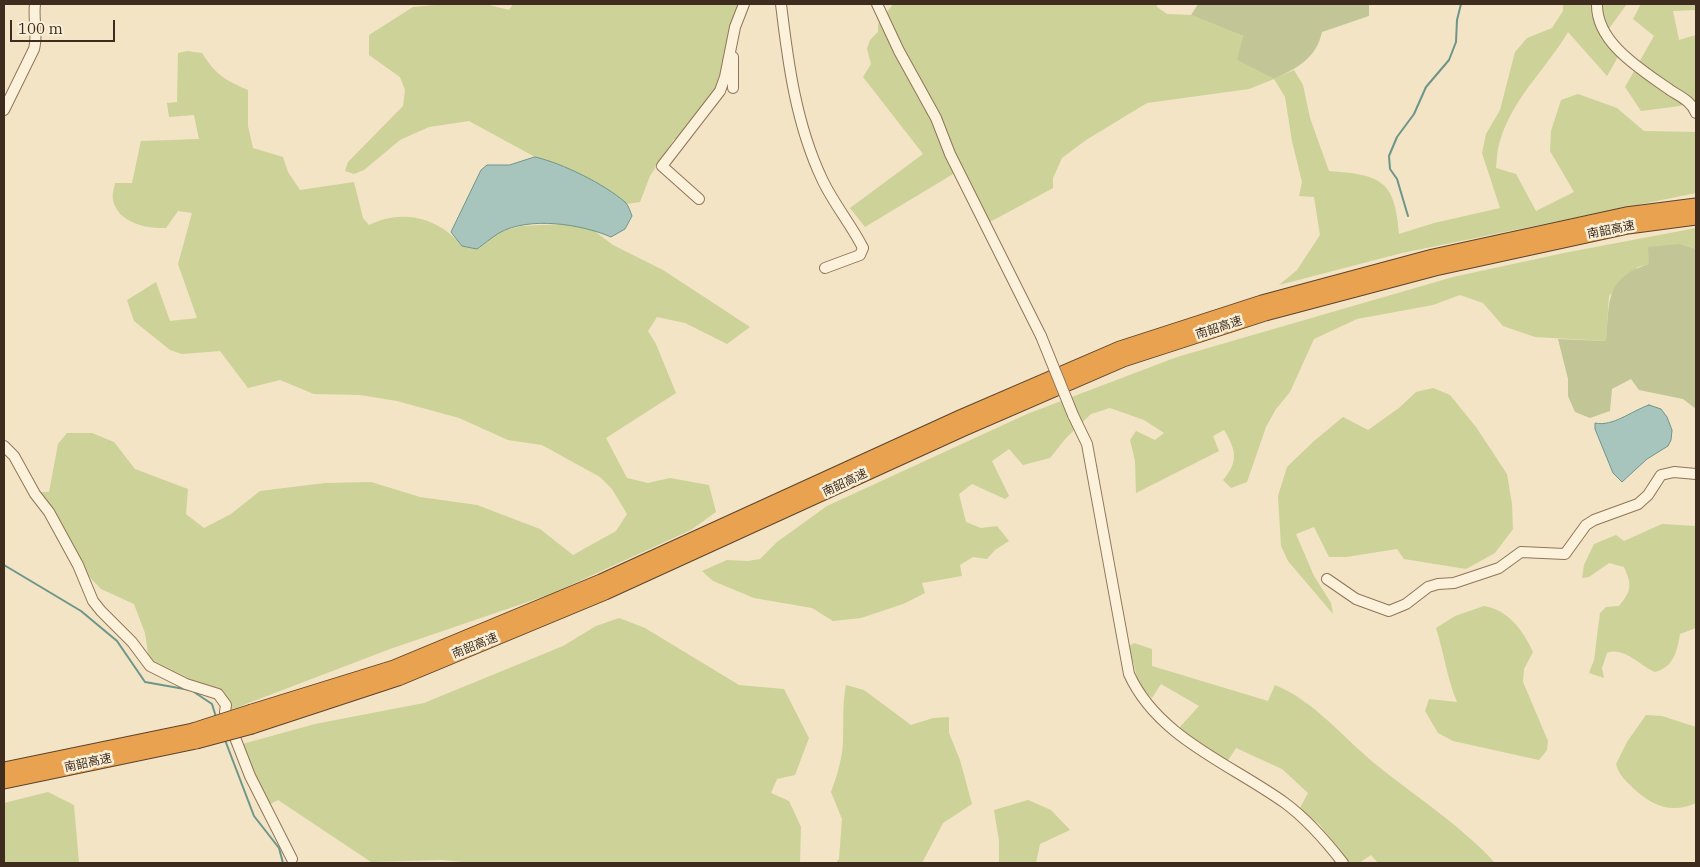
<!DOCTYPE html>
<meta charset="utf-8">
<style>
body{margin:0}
#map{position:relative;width:1700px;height:867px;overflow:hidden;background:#f2e4c5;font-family:"IBM Plex Serif",serif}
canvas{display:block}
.frame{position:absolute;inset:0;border:5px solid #3e2d1e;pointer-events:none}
.scale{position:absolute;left:10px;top:20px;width:105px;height:22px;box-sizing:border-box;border:2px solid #3e2d1e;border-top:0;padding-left:6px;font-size:15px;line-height:18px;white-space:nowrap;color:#3e2d1e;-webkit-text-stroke:4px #f9eed6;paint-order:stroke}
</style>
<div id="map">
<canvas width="1700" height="867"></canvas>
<div class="frame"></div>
<div class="scale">100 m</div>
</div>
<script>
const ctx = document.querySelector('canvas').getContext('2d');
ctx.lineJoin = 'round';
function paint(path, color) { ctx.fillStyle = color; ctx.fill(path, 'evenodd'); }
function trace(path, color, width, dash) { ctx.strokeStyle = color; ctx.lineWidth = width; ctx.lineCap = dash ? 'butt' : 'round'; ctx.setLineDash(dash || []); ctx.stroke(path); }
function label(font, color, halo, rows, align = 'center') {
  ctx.font = font + ' "IBM Plex Serif","Noto Sans SC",serif'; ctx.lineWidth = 5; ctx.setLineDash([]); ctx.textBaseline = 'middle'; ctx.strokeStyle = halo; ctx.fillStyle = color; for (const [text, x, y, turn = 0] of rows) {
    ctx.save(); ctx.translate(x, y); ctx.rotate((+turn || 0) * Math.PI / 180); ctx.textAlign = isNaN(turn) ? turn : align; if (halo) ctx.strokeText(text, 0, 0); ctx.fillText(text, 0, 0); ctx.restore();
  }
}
const green = new Path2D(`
 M447,4H485L509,10L513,4H744L725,77L679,142L674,139L650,176L640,202L627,204L588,179L549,161L535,157L469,121L429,127L400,140L364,170L354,174L345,171L348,162L403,106L405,90L400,77L369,55V35L413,7Z
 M893,4H1157V7L1167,14L1191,15L1243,36L1238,60L1274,79L1294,70L1303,85L1310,118L1329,171C1380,175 1395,179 1399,234L1434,223L1500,208L1482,153L1486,134L1500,110L1515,52L1527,38L1552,28L1563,11V4H1627L1608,30L1622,50L1607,76L1568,32C1547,68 1512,99 1500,141C1497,149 1497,159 1496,168L1516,174L1536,211L1574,192L1550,151L1551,131L1561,100L1578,94L1617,108L1644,131L1696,132V193L1402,253L1279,285L1297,270L1320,235L1314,197L1299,196L1302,182L1292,141L1285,97L1274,79L1249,89L1147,103L1086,140L1062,158L1053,178V188L990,222L963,168L865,227L850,208L923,154L863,77L871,64L867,49L870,40L878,32V24Z
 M1641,4H1696V10L1673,11L1679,40L1696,35V100L1680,106L1641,111L1625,87L1654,36L1633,19Z
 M187,51L202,53C216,75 225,80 248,90V126L253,148L283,157L288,172L300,190L354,182L363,218L369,225C402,208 440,218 462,246L477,249L500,232L521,226L567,224L589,227L613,245L663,270L750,327L727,344L685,323L657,317L648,331L656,344L676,393L606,438L627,478L648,483L670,478L709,485L716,512L691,530L551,594L390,649L225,712L223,699L150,666L145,633L134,604L101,589L78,565L37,492H49L58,444L67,433H92L114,442L135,469L188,489L186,514L204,528L231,514L260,491L325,483L371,482L420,497L477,505L540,529L573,555L616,531L627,514L612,489L600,477L542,445L508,440L459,418L397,401L360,395L314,394L280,380L248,388L220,351L182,354L170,350L134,321L127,300L156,282L170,321L197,318L178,264L192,213L178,211L166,228C147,229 118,223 113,200C112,195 114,188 115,183H132L141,141L199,139L194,115L169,117L167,103L177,102L178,53Z
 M1696,228V249L1680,244L1649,264L1638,267L1609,296L1606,341L1535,337L1503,326L1483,303L1460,295L1433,305L1357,319L1314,339L1290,392L1276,409L1266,427L1247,482L1231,488L1223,480C1239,462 1236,449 1224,430L1213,436L1219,451L1136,493L1135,461L1130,440L1136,431L1155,440L1164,433L1144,420L1110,408L1091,414L1066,438L1050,458L1023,465L1009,449L992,461L1009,496L1005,499L972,484L959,494L966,522L981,528L997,526L1009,541L995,550L987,559L973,557L960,565L962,576L922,583L925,593L903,604L861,618L833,621L812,608L754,598L713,581L702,571L727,560L748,561L760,559L777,542L827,506L1027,414L1177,357L1453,277L1564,253Z
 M1433,388L1450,395L1476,427L1507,474L1512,504L1513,529L1495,553L1466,569L1404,559L1397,549L1346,557H1329L1314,527L1296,534L1314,576L1331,603L1333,614L1288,561L1281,546L1278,496L1287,467L1314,441L1343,417L1368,430L1399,408L1416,392Z
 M1662,524L1696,526V628L1680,634C1677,651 1674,667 1655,672C1640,666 1624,646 1607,653L1602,668L1604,678L1589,673L1594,660L1600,613L1606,607L1619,606C1632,590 1632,585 1624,567L1609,563L1589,577L1582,578L1584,565L1594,544L1616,535L1624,541Z
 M1484,606C1508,610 1523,630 1533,652L1524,669L1523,682L1548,741L1547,750L1539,760L1453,741L1438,733L1425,711L1429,699L1457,702C1447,678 1444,653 1436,628L1455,616Z
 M619,618L645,628L739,685L784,689L809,738L795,775L777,779L771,793L789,801L801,827L800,863H473L442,860L371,862L278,800L265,807L239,745L315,724L424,703L563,646L596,626Z
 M1134,643L1152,649V666L1268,701L1275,685C1314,701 1342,736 1374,763C1412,794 1462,826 1495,863H1378L1371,855L1359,863H1350L1319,824L1299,810L1308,793L1282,769L1236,748L1227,762L1179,728L1199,706L1161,684L1152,698L1139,685L1129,646Z
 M846,685L864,690L911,725L933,718L949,717V733L960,760L972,804L943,823L922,863H836L839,859L842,819L831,792C837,776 843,757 843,739C844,719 842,706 846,685Z
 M1646,715L1662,716L1696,727V803C1672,814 1652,806 1633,788C1625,780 1619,775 1616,764L1627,742Z
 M48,792L74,805L79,863H4V803Z
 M1028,800L1051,810L1070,830L1040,844L1036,863H999V841L994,810Z`);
const cemetery = new Path2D(`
 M1198,4H1369V16L1322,32C1316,59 1297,68 1274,79L1237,60L1243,36L1191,15Z
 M1680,244L1696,249V409L1683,399L1639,390L1631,379L1612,389L1610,411L1590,418L1575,412L1568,396V379L1558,339L1606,341C1610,302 1604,278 1649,264L1648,247Z`);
const water = new Path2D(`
 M535,157C562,163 604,184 625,202C629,206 630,211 632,216L625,229L611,237C581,224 529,216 499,233C491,238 484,244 477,249L462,246L451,232L481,170L487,165H509Z
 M1649,405L1661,409L1667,417L1672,430L1671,440L1668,446L1647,459L1622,482L1613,473L1595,429V423C1613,427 1631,411 1649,405Z`);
const stream = new Path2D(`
 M1408,216L1397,179L1390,169L1389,156L1397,137L1414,114L1426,87L1449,60L1456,42L1457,20L1461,4
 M4,565L81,611L117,641L145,682L190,690
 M194,692L212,704L216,717
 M225,740L254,816L279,848L283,863`);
const minor = new Path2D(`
 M781,4C788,63 796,124 822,179C833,203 851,224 863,248L860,255L825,268
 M877,4L899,51L936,118L950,154L1041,336
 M1597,4C1596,43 1642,70 1670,90C1681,97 1691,101 1696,113
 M733,88V57
 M4,110L34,49C38,34 33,19 35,4
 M699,199L662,166L720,91L725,77L735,27L744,4
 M1073,415L1087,444L1129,674C1158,738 1231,764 1285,803C1308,820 1326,841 1343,863
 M4,446L14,456L35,494L49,512L78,565L93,601L101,611L132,642L150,666L186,684L218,694L226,705L225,712L250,776L292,859
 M1327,579L1356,599L1389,611L1406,604L1428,587L1438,584L1454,583L1499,568L1521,552L1565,554L1586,525L1594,520L1638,504L1648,495L1661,475L1674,472L1696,474`);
const highway = new Path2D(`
 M252,712L394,668L601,582L960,418L1120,349L1262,303L1433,257L1626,215L1696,206
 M252,726L398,678L605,592L964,428L1123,359L1265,313L1435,268L1628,226L1696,217
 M4,770L193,731
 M4,781L196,741`);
const minorBridge = new Path2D(`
 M1041,336L1073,415`);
const highwayBridge = new Path2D(`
 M193,731L252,712
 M196,741L252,726`);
const streetNames = [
 ["南韶高速",1611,230,-11],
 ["南韶高速",1219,328,-18],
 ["南韶高速",845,483,-25],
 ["南韶高速",475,646,-22],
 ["南韶高速",88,763,-12]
];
paint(green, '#ccd298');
paint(cemetery, '#c2c697');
paint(water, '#a7c5bc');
trace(water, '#6d958a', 1);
trace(stream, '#6d958a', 2);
trace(minor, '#907559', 12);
trace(highway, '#5d432d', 17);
trace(minor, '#fcf1da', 10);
trace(highway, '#e8a250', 15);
trace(minorBridge, '#907559', 12, []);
trace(highwayBridge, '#5d432d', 17, []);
trace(minorBridge, '#fcf1da', 10);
trace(highwayBridge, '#e8a250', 15);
label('12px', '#3e2d1e', '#f9eed6', streetNames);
</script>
